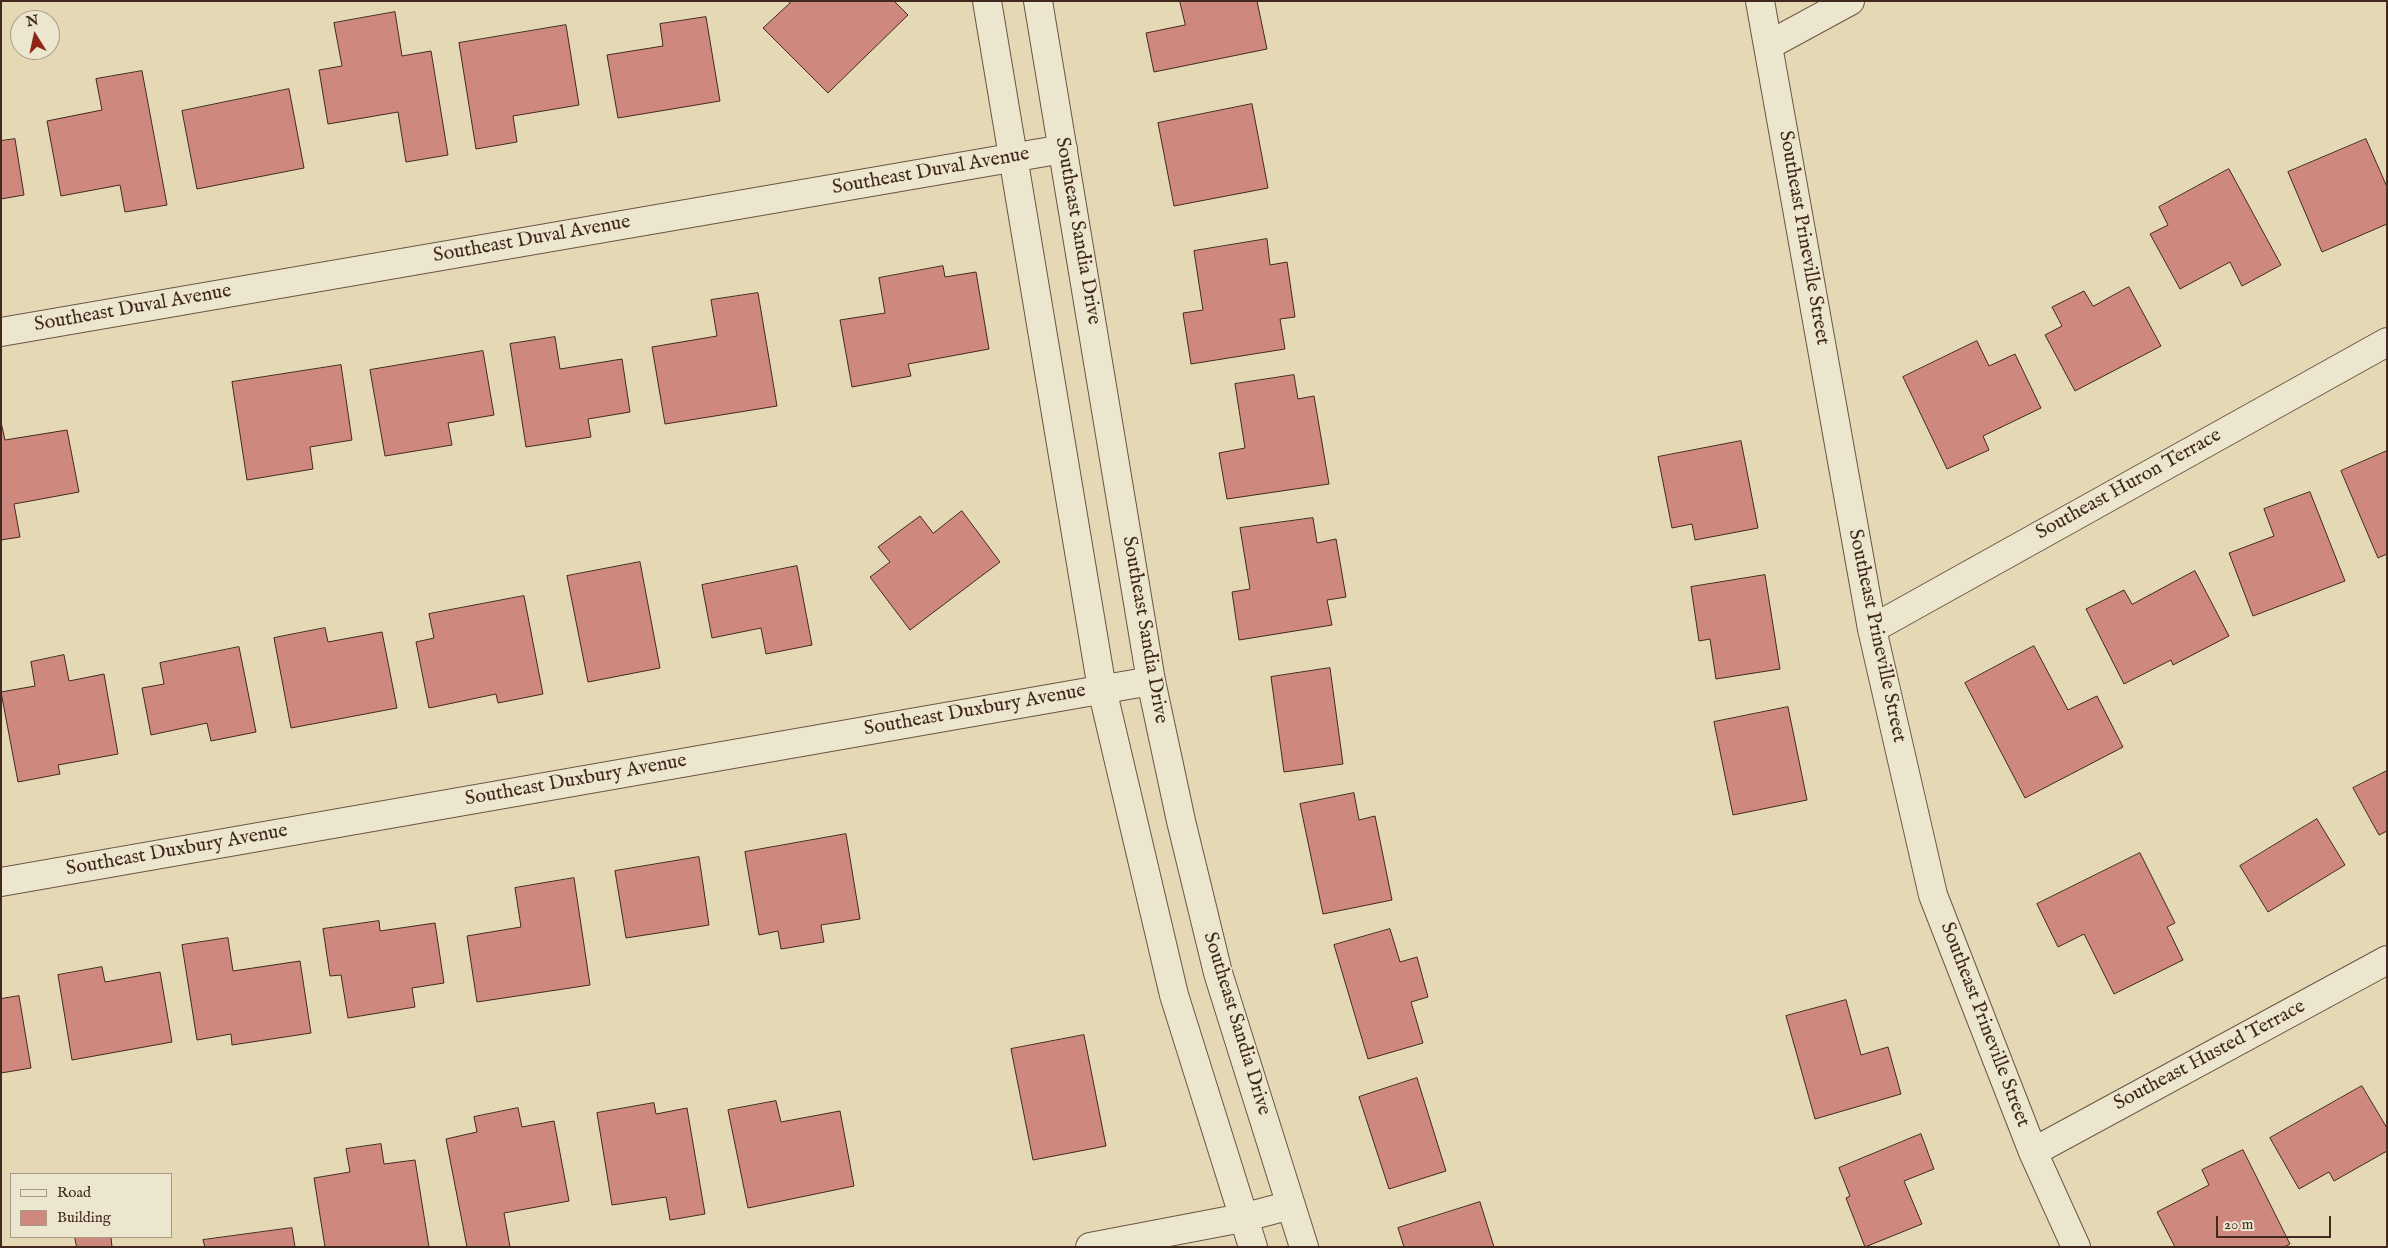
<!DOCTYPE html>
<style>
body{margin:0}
#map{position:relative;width:2388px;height:1248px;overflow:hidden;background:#e4d9b4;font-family:"IM FELL English",serif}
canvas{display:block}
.frame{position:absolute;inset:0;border:2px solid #422920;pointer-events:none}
.legend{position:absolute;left:10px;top:1173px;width:162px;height:65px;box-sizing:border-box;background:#ede6ce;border:1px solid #a99a88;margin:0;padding:6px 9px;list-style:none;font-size:15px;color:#422920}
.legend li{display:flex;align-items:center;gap:10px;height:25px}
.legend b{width:25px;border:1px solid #a99a88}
.north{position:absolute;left:10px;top:10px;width:50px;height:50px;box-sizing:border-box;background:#ede6ce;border:1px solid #a99a88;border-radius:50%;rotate:350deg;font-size:14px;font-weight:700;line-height:20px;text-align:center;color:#422920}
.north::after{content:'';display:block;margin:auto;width:18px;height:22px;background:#8f2418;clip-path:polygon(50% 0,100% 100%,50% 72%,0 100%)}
.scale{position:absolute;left:2216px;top:1216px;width:115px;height:22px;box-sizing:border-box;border:2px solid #422920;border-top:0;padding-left:6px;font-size:15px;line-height:18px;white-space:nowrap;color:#422920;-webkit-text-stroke:4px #ede6ce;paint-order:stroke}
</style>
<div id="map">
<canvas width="2388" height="1248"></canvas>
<div class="frame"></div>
<ul class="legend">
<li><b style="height:6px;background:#ede6ce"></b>Road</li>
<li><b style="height:14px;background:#ce887e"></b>Building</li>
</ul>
<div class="north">N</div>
<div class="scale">20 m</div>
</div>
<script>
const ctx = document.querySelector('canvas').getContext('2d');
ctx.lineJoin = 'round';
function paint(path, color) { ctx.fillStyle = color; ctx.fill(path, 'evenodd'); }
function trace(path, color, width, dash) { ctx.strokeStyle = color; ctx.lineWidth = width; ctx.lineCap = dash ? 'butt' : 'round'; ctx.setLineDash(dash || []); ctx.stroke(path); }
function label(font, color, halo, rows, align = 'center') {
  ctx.font = font + ' "IM FELL English",serif'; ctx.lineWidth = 4; ctx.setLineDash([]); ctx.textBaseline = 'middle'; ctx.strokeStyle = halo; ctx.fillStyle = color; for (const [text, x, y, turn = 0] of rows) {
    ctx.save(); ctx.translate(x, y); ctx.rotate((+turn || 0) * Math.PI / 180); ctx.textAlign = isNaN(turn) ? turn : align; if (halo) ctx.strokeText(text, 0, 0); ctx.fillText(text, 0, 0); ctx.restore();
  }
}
const building = new Path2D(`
 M788,1H894L908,15L828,93L763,28L790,3Z
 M1180,1H1257L1267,49L1154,72L1146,33L1185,25Z
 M395,12L402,56L431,51L448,155L406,162L398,112L328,124L319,70L342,66L334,23Z
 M706,17L720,101L618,118L607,55L663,46L660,24Z
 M566,25L579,105L513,116L517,142L476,149L459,43Z
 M142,71L167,205L125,212L120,185L61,196L47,121L102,110L96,79Z
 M289,89L304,168L197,189L182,111Z
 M1252,104L1268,188L1174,206L1158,123Z
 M15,139L24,195L1,199V141Z
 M2366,139L2387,187V224L2322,252L2288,172Z
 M2229,169L2281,265L2242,286L2230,262L2180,289L2150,234L2168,225L2159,207Z
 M1267,239L1270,265L1287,262L1295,317L1280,319L1285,349L1191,364L1183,313L1203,310L1194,251Z
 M943,266L945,277L976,272L989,349L908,364L911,376L852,387L840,320L885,313L879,278Z
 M2129,287L2161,346L2075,391L2045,335L2062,326L2052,307L2084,291L2093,306Z
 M758,293L777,406L665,424L652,347L717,336L711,300Z
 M555,337L560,369L622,359L630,412L588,419L591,437L526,447L510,344Z
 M1977,341L1989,366L2015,354L2041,408L1983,436L1989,450L1947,469L1903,377Z
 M483,351L494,415L448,423L452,445L385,456L370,370Z
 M341,365L352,440L310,447L313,469L247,480L232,382Z
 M1294,375L1298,399L1314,396L1329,484L1227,499L1219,453L1245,448L1235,384Z
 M1,422L5,440L67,430L79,492L14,504L20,537L1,540Z
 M1741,441L1758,528L1695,540L1692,524L1672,528L1658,457Z
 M2387,451V554L2378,558L2341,471Z
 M2310,492L2345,581L2253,616L2229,553L2274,536L2264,509Z
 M962,511L1000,562L910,630L870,577L890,562L878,547L920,516L933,533Z
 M1313,518L1317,543L1336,539L1346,597L1327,600L1332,625L1239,640L1232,592L1250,589L1240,528Z
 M640,562L660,668L588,682L567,576Z
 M797,566L812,645L766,654L761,628L712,638L702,585Z
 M2195,571L2229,636L2173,665L2171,660L2124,684L2086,609L2124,590L2132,604Z
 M1765,575L1780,669L1716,679L1710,639L1699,641L1691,587Z
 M524,596L543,694L498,703L496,694L429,708L416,642L434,638L429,614Z
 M325,628L328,642L382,632L397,708L291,728L274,638Z
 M2034,646L2068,710L2097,696L2123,747L2025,798L1965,683Z
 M239,647L256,732L211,741L207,723L151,735L142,688L164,684L160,663Z
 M64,655L69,681L104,674L118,754L58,765L60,774L18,782L1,692L35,686L31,662Z
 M1330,668L1343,764L1284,772L1271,677Z
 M1788,707L1807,800L1733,815L1714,722Z
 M2387,771V831L2379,835L2353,788Z
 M1354,793L1359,820L1375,816L1392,900L1323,914L1300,804Z
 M2317,819L2345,865L2268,912L2240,866Z
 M846,834L860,919L821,925L824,942L781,949L778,931L759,935L745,852Z
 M2140,853L2175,923L2167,927L2183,960L2114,994L2084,934L2058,947L2037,904Z
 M699,857L709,925L626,938L615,871Z
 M574,878L590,985L477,1002L467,936L521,927L515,888Z
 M379,921L380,931L435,923L444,983L412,988L415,1007L348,1018L341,975L330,976L323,929Z
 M1390,929L1400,962L1417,957L1428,997L1411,1002L1423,1043L1368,1059L1334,945Z
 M228,938L233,971L300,961L311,1033L232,1045L231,1034L197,1040L182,945Z
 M102,967L105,982L160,972L172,1042L72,1060L58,975Z
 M19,996L31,1068L1,1073V999Z
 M1846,1000L1861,1055L1888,1047L1901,1094L1815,1119L1786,1016Z
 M1084,1035L1106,1146L1033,1160L1011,1049Z
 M1417,1078L1446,1171L1389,1189L1359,1097Z
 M2362,1086L2387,1128V1151L2334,1181L2329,1172L2299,1189L2270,1138Z
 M776,1101L781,1122L840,1111L854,1186L748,1208L728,1110Z
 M654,1103L656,1114L687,1108L705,1214L670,1220L666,1197L612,1205L597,1113Z
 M518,1108L522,1127L554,1121L569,1201L504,1213L510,1247H467L446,1139L477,1132L474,1117Z
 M1921,1134L1934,1169L1904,1181L1922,1224L1865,1247L1846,1198L1850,1196L1839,1168Z
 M381,1144L384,1164L415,1160L429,1247H325L314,1178L350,1172L346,1149Z
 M2243,1150L2290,1244L2284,1247H2175L2157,1212L2209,1185L2202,1170Z
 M1480,1202L1494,1247H1404L1398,1228Z
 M292,1228L295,1247H205L203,1240Z
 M75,1237H111L112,1247H77Z`);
const minor = new Path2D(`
 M987,1L1102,689L1174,995L1253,1247
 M1038,1L1151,681L1181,821L1218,973L1304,1247
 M1760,1L1872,629L1933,895L2033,1152L2076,1247
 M1769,45L1850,1
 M1,332L1063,149
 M1872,629L2387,342
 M1,882L1151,681
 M2033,1152L2387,960
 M1090,1247L1242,1218L1291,1205`);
const streetNames = [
 ["Southeast Duval Avenue",931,172,-10],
 ["Southeast Sandia Drive",1077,231,80],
 ["Southeast Prineville Street",1803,238,80],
 ["Southeast Duval Avenue",532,240,-10],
 ["Southeast Duval Avenue",133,309,-10],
 ["Southeast Huron Terrace",2129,485,-29],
 ["Southeast Sandia Drive",1144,630,80],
 ["Southeast Prineville Street",1876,636,78],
 ["Southeast Duxbury Avenue",975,711,-10],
 ["Southeast Duxbury Avenue",576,781,-10],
 ["Southeast Duxbury Avenue",177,851,-10],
 ["Southeast Sandia Drive",1236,1024,73],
 ["Southeast Prineville Street",1984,1025,69],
 ["Southeast Husted Terrace",2210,1056,-28]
];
paint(building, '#ce887e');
trace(building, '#422920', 1);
trace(minor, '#6a5545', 30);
trace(minor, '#ede6ce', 28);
label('20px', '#422920', '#ede6ce', streetNames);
</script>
